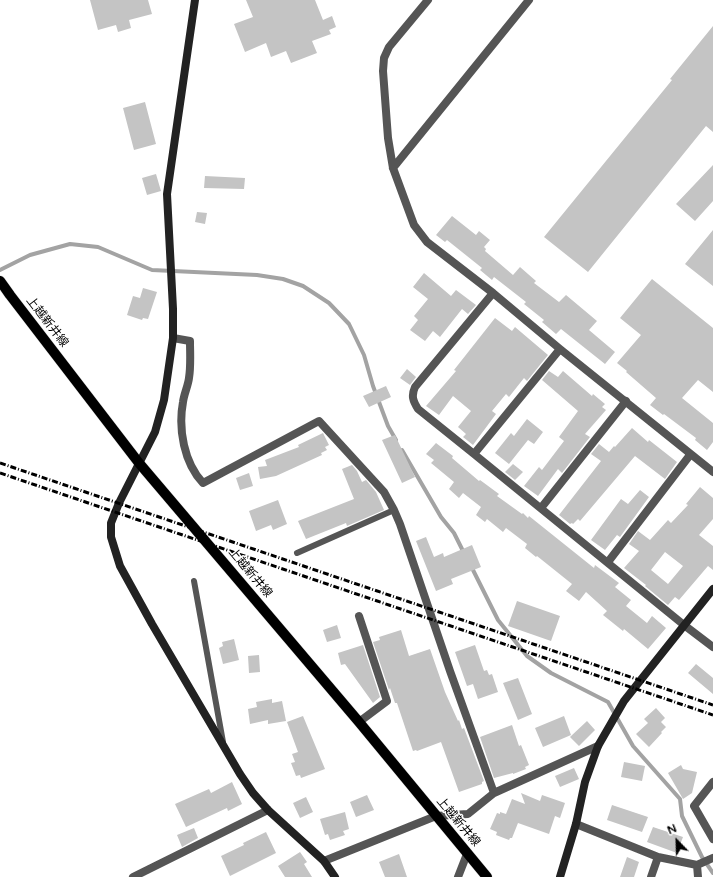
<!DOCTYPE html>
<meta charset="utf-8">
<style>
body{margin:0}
#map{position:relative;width:713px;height:877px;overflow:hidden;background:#fff;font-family:"Varela Round",sans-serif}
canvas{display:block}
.north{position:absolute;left:657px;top:821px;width:40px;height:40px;-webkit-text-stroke:3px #fff;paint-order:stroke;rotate:337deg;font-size:11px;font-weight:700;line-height:16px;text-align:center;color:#000}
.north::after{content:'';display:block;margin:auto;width:14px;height:18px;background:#000;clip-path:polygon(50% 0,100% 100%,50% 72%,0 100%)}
</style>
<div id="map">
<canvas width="713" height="877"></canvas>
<div class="north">N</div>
</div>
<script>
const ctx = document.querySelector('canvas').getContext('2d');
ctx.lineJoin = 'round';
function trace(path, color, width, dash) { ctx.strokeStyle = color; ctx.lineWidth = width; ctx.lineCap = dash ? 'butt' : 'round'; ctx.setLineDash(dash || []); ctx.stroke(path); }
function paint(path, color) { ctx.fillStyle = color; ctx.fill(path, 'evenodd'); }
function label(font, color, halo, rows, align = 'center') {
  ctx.font = font + ' "Varela Round","Noto Sans JP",sans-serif'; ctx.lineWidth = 3; ctx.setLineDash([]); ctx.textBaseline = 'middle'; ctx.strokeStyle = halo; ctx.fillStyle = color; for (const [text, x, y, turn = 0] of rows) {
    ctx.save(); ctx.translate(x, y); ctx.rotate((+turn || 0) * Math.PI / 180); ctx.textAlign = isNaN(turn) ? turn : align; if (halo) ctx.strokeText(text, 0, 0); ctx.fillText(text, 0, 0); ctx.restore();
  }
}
const stream = new Path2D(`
 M0,270L30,255L70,244L98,247L152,270L257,275L283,279L303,286L329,303L349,324L364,355L373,386L388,426L396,440
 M402,450L441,517L454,533L464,553
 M471,566L498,620L527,656L551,673L608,702L633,746L680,799L682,816L702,857L713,873`);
const building = new Path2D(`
 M90,0H148L152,14L129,20L131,28L118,32L116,25L98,30Z
 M246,0H315L323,20L332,16L336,27L329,30L331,34L312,41L317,53L291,63L286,51L271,57L266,43L245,52L234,24L253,17Z
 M713,26V132L706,126L588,272L544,237L672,80L670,79Z
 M145,102L156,144L134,150L123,108Z
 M713,165V201L695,221L676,204Z
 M156,174L161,191L147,195L142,178Z
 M205,176L245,178L244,189L204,188Z
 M197,212L207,213L205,224L195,222Z
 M452,216L476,235L479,231L490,240L484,247L486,249L485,251L513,275L520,267L536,281L534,283L559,302L566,295L597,321L589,330L615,352L605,364L561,329L556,334L542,322L544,320L524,304L526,302L494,277L492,280L480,270L482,268L447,240L445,242L436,235Z
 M713,230V286L685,264Z
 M424,273L451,296L456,290L476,305L468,314L462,309L440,337L433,331L425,341L410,330L418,320L414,316L428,299L413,287Z
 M652,279L713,328V392L698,380L682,398L713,423V442L707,450L695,440L696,438L664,414L663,415L650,405L656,398L626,372L627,371L617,363L641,335L620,318Z
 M143,288L157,292L148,319L143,318L142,320L127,315L133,296L140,298Z
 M495,318L512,331L515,327L548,355L527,381L524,378L509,397L506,394L492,411L496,414L473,445L463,437L466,434L458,427L471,411L453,396L439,415L426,406L456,371L454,370Z
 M407,369L416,377L410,385L400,378Z
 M549,371L558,377L563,371L592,396L593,394L605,404L602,407L606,410L585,434L590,437L562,473L558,469L538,496L524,486L539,467L542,470L564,441L559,437L578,411L542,380Z
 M386,386L391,397L369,407L363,396Z
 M527,419L543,432L534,444L528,440L509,464L495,453L511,433L514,436Z
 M632,428L648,442L649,440L677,462L665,479L635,456L580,521L578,519L573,524L572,523L570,524L559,515L601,461L591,454L599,444L609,452L614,446L615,447Z
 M323,433L329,445L325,447L327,450L321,453L322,455L276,476L260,479L258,467L267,466L265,460L299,447L298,445Z
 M395,435L415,477L402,483L382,440Z
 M436,443L453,456L452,458L479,481L480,480L499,494L497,496L522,514L523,513L528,518L529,516L594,568L595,565L619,583L615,587L631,600L626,606L647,623L652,616L666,628L648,649L624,629L623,631L603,615L607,611L586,592L579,601L566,591L572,584L537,556L536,557L525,548L527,544L506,528L503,532L487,519L485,522L476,515L481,507L463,493L459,498L449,489L454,482L431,463L434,460L426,454Z
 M513,464L523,472L515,480L505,472Z
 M352,465L357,471L362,482L366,480L376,492L384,510L347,526L346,523L306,539L298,521L354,499L342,469Z
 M249,473L253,486L240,490L236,478Z
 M700,487L713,498V519L699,535L713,546V570L708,566L679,600L675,597L668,605L645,586L646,585L624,568L639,551L629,544L638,531L650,540L668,520L671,523L688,505L686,504ZM665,552L683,566L668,584L651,570Z
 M640,490L649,497L620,537L617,535L605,550L591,540L621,499L628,504Z
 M278,500L287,524L273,530L271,525L256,531L249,511Z
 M426,537L434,557L443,553L444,557L472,545L481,567L451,579L453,584L436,591L416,541Z
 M517,601L560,616L551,641L508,626Z
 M337,625L341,638L327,642L323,630Z
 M401,630L409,656L430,649L445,692L458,721L459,720L462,729L464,728L484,781L482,782V784L459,792L441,742L417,751L416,750L413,751L397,703H395L390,688L389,690L373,642L380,640L379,637Z
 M234,639L239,660L223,664L219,648L223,646L222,642Z
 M363,645L380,697L373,703L345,664L341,665L338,653Z
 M475,645L484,671L487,670L489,675L492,674L498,692L478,699L473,684L467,686L455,652Z
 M259,655L260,672L249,673L248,656Z
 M696,664L713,678V694L688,673Z
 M518,678L532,714L518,720L503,683Z
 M272,699V703L282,701L286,721L268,724V720L250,724L248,709L257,707L256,702Z
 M656,708L665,718L661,722L666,727L661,732L662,733L649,747L636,734L648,723L644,719Z
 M303,716L325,769L301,778L300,775L296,776L291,763L295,762L292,754L298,752L287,722Z
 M564,716L571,735L543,747L535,728Z
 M587,721L595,730L579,746L570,737Z
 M512,725L519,746L521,745L529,765L525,767L526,769L513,774V773L494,778L480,737Z
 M624,762L645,766L642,781L621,777Z
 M681,765L683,769L697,772L692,793L683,799L668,773Z
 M574,768L579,779L560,787L555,776Z
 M232,782L242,804L228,811L227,808L186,827L175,804L209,789L211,793Z
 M521,793L540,801L542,795L565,803L560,818L555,816L549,834L518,823L512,838H510L509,840L496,835L497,832L490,829L497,813L500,814V812L506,814L512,799L525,804Z
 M367,795L374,810L356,817L350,802Z
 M306,797L313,812L300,818L293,803Z
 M612,805L648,817L642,832L607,820Z
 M345,812L349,829L343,831L345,835L330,840L328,834L325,835L320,819Z
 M653,827L683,837L677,853L647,842Z
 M194,828L198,838L182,847L177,835Z
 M266,832L276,853L230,876L221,856L244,845L243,843Z
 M300,852L307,862L304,864L312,877H285L278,866Z
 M399,854L407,877H385L379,862Z
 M627,857L639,862L634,877H620Z`);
const lane = new Path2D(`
 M297,553L394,510
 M194,581L223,742`);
const street = new Path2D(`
 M428,0L389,47L384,58L383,71L388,138L393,168L414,225L427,242L493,293
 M393,168L529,0
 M173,338L190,341C190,353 191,366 189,378C188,386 184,394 183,402C178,429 184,463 203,483L319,421L384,492L394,510L400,524L450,671L494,793
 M474,454L560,349
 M713,472L560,349L493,293L415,387C411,396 413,401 418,409L474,454L684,625L713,647
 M541,508L626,401
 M608,562L690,455
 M359,722L387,701L359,616
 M713,782L694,806L713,839
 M576,824L658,857
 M324,861L436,816L468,814L494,793L598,746
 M133,877L268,810
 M458,877L467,854
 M651,877L658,857L697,865
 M698,877L697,865L713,858`);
const secondary = new Path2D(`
 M195,0L167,194L173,309V338L164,400L155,432L119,503L111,523V537L120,566L152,624L240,774L253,793L268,810L324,861L335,877
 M560,877L576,824L585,782L598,746L624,701L713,589`);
const primary = new Path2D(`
 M0,281L10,295L139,463L359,722L487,877`);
const rail = new Path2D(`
 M0,463L713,705
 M0,473L713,715`);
const streetNames = [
 ["上越新井線",47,322,52],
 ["上越新井線",250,573,50],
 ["上越新井線",458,822,50]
];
trace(stream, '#a3a3a3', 4);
paint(building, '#c4c4c4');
trace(primary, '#dbdbdb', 11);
trace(lane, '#555', 6);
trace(street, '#555', 8);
trace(secondary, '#222', 8);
trace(primary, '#000', 10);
trace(rail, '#000', 3, [6, 2, 1, 2]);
label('12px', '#000', '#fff', streetNames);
</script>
